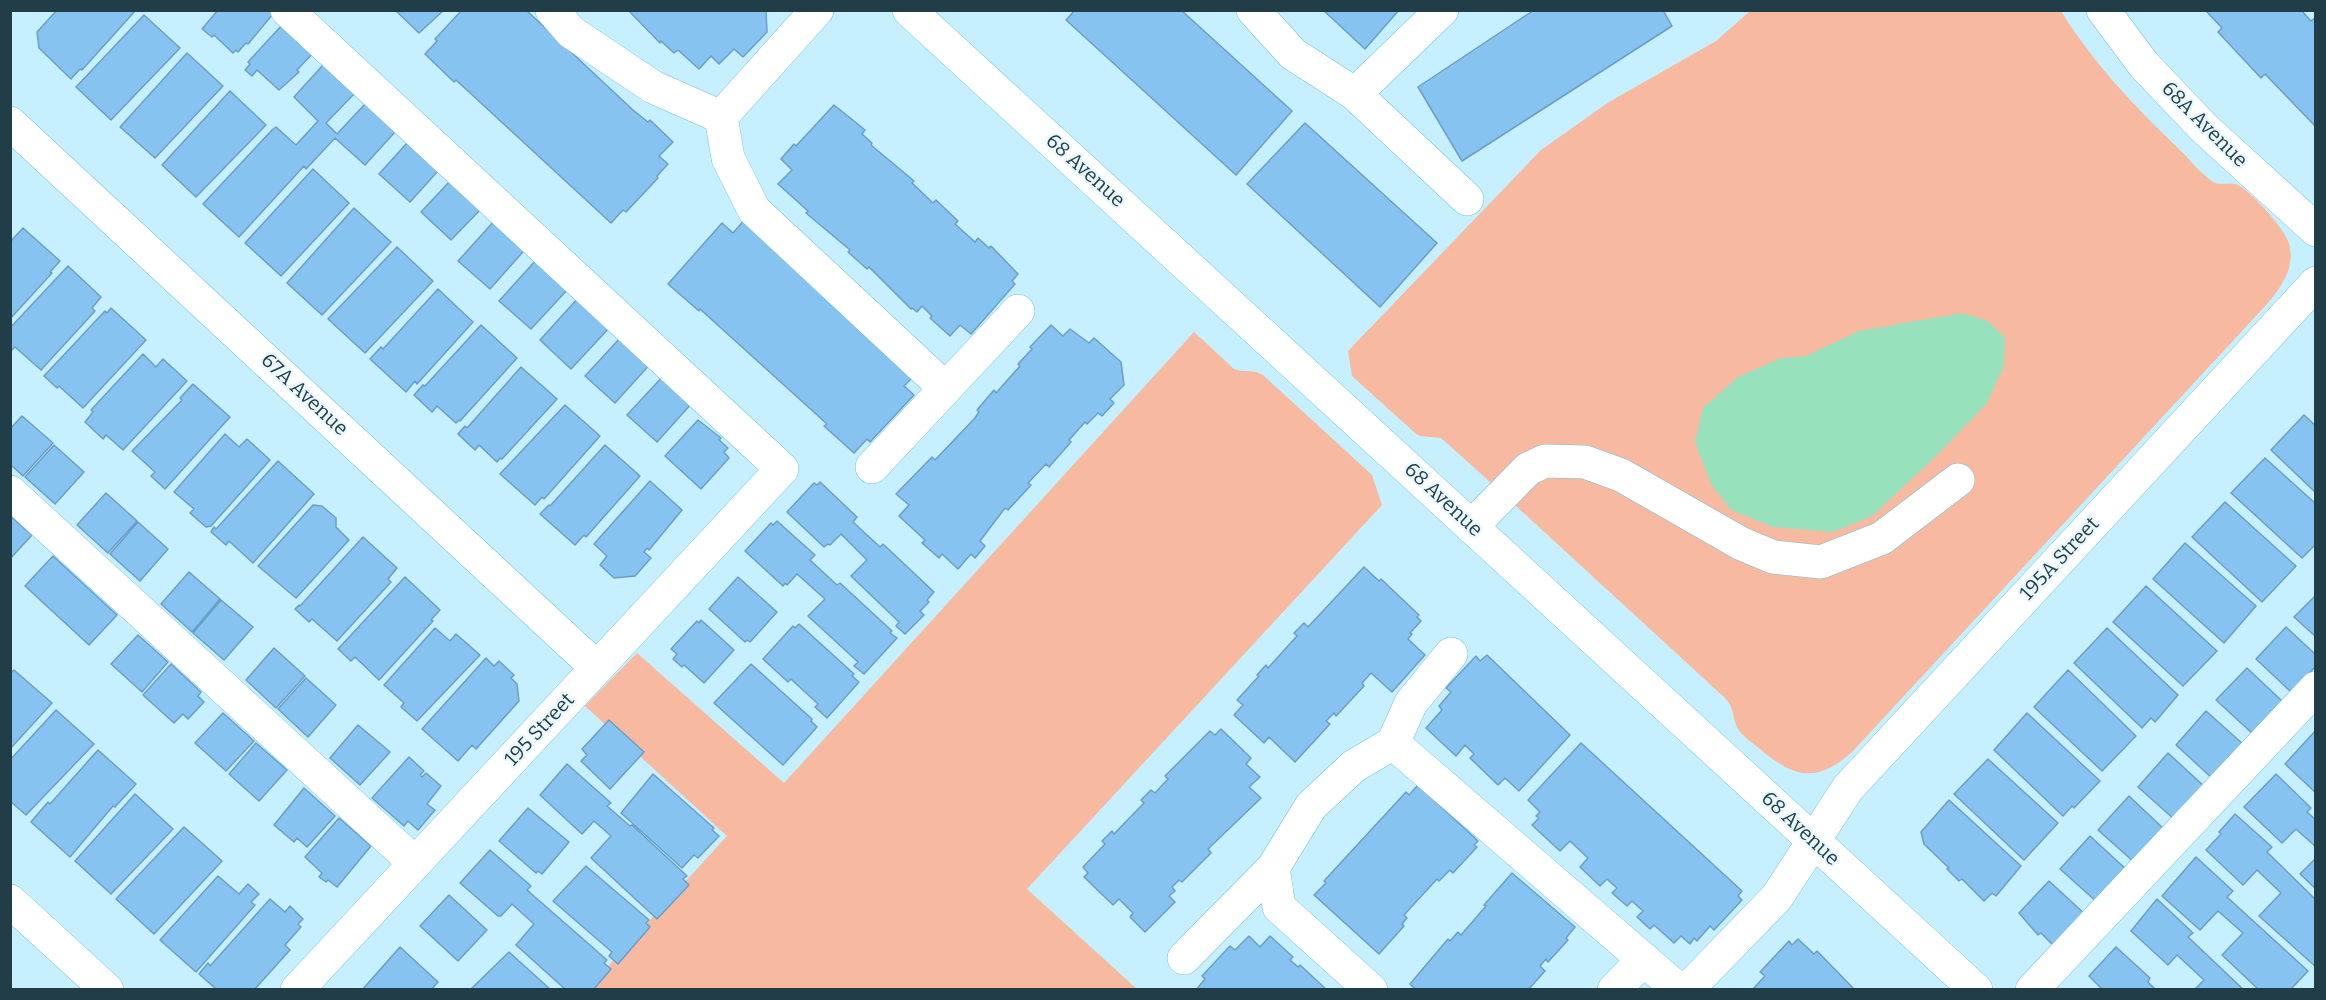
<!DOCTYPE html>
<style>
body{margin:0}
#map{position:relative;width:2326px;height:1000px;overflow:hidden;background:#c6f0ff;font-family:Bitter,serif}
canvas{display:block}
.frame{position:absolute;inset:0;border:12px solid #213e48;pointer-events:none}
</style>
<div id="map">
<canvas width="2326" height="1000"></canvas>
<div class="frame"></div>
</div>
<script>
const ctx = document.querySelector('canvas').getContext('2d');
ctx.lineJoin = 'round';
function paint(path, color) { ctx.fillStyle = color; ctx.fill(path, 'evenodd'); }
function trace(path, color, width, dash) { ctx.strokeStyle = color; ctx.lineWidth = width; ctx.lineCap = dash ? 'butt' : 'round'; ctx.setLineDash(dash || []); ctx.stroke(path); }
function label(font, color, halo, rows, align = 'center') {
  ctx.font = font + ' Bitter,serif'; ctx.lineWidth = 5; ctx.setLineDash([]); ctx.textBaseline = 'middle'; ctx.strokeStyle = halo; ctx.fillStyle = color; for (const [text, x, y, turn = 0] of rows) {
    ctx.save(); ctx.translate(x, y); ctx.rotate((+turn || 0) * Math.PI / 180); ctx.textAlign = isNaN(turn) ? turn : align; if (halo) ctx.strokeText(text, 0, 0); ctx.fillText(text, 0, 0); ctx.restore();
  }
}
const green = new Path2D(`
 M1750,11H2061C2093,63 2136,108 2180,150C2190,160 2201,174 2213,182C2220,186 2229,182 2236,184C2249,189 2283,227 2288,241C2297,265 2282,286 2268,303L1853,751C1818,783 1795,779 1760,749C1753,743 1741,736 1737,727C1732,715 1734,707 1725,698L1479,472L1441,438L1420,436L1415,433L1352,376L1348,351L1541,150L1609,102L1716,41Z
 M1194,332L1234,369C1244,373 1253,369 1263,375L1372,475L1382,505L1027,889L1137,989H587L727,836L585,706L637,653L784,783Z`);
const water = new Path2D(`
 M1962,313L1988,321L2005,338L2004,365L1987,403L1934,458L1872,516L1833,532L1773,527L1731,510L1711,484L1695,442L1703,408L1738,377L1781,358L1806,356L1859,331Z`);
const building = new Path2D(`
 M57,10L67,11L136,10L82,70L80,69L71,79L39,48L37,32Z
 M218,10H270L273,14L248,44L246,43L238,52L236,50L233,53L214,35L212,37L202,29Z
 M395,10H444L419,33Z
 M462,10H526L633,110L648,122L650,120L673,142L659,156L668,164L657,176L658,178L626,212L623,210L611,223L456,80L454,82L425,54L437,41L435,39Z
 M628,10H766L767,32L743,57L734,49L719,64L711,56L699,69L678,50L674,53L661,41L660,43Z
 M1075,10H1181L1292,111L1236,175L1066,20Z
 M1323,10H1399L1365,49Z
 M1534,10H1663L1672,26L1462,161L1418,87Z
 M2205,10H2301L2311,21L2316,17V127L2265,74L2261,78L2218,32L2222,28Z
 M144,15L180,48L111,120L76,87Z
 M283,24L314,52L297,70L299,72L279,90L257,70L252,76L245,70L250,64L248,62Z
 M187,53L223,86L155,158L120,127Z
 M323,65L354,94L326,123L337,134L365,104L395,132L365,165L335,138L306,169L304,166L239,237L203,204L272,130L276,127L296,145L318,121L294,97Z
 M230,91L266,125L196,197L162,165Z
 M834,105L865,130L862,134L872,143L871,145L914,181L912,183L933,203L936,200L958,221L955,224L975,242L978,238L989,248L991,246L1018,274L1012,281L1015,284L971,334L960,325L950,336L930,318L932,316L922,306L917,312L912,308L911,309L869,267L867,269L848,252L850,250L806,213L808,211L778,184L792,170L781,159L794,144L796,146Z
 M1305,123L1437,243L1380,307L1247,184Z
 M407,143L438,171L410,202L379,174Z
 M313,169L349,203L281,276L245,243Z
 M450,181L481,209L451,240L421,212Z
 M354,208L391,242L322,315L287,283Z
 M747,217L917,373L904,386L914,395L870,442L867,439L854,453L824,426L827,424L700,309L699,311L668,284L722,223L733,233Z
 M496,219L529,245L490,289L458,261Z
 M23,228L60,261L50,272L52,273L10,319V242Z
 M397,247L433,281L365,353L328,319Z
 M537,259L569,288L531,329L499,301Z
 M68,266L101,297L92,308L95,311L41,370L15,347L12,350L10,348V328Z
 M438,289L473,322L417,384L415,381L406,392L370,359L381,347L383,349Z
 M579,297L611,326L571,369L540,340Z
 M111,308L146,340L83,408L59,386L57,388L44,376L105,311L107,313Z
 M481,325L517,358L460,421L459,420L456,423L437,406L432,412L414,395L423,385L425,386Z
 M1051,325L1063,336L1070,329L1089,343L1094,338L1121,362L1124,385L1110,399L1114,403L1102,416L1098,413L1087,424L1085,422L1069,440L1071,442L1049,467L1046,464L1028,483L1031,485L1008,510L1005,508L980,541L985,546L975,558L971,554L958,569L942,554L939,558L922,543L925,540L899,516L909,505L896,494L932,457L935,460L975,418L979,412L977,410L994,390L996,393L1020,366L1018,364L1032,349L1030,347Z
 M622,336L652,362L615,403L585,376Z
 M143,354L156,367L163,359L187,381L123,450L106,435L103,439L85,422L93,412L91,410Z
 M521,367L557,399L502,459L500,458L497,462L479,445L475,450L458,434L465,426L467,428Z
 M664,375L693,402L657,442L627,415Z
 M193,384L230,417L165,489L151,476L155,472L132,451L182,400L180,398Z
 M565,405L600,436L544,499L542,497L535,505L500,474Z
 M2304,415L2316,426V493L2271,450Z
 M22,416L53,443L23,476L10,464V429Z
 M698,420L721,438L719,440L728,448L724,452L729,458L701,489L665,456Z
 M225,434L239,447L247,439L270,460L211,526L206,527L190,513L194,509L174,492Z
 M54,445L84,472L55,504L25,477Z
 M605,445L640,476L586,537L584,535L575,545L540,514L549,505L550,506Z
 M2265,458L2316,504V544L2302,558L2231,493Z
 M278,461L314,494L253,563L229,541L226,545L211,532L214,527L216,529Z
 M650,481L682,510L649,550L647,548L644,552L651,558L635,576L614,578L600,565L607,556L594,544Z
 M820,482L857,517L853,522L880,547L883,544L934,592L927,600L929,602L920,611L924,615L905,634L896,626L899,622L851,576L867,560L841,534L830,545L828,544L824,547L787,512L814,483L817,485Z
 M106,493L137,521L108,553L77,525Z
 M2225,502L2296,566L2262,602L2192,537Z
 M313,505L322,506L336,518V527L349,540L296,598L258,566Z
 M10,516L32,535L10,559Z
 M777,521L815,555L810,560L837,585L840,583L892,631L890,633L897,638L864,674L854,666L858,662L808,616L825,599L797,574L787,585L785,583L783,586L745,551L771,523L773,525Z
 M138,522L168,549L140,581L110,554Z
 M363,537L397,568L388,579L391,582L337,641L312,619L309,622L295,609L299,605L300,606Z
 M2185,543L2256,606L2224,643L2153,579Z
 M53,556L117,615L89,645L25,586Z
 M1364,567L1379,581L1381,579L1419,615L1417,617L1421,621L1410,633L1412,634L1408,639L1425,655L1392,692L1371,673L1362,683L1364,686L1336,716L1334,713L1326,721L1330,724L1295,762L1269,737L1264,743L1234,715L1243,705L1237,700L1259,676L1257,675L1266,665L1268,668L1297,636L1294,633L1304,623L1308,627Z
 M189,572L220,599L192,632L161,604Z
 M405,577L440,610L431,620L433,621L379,680L355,657L351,661L338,649Z
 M738,577L777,612L750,642L747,640L745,642L709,609Z
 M2146,586L2217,651L2183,686L2113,622Z
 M2316,595V637L2294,617Z
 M221,600L253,627L224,660L193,633Z
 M701,620L734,650L704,683L684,665L682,667L673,659L677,654L671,649L697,621L699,623Z
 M799,624L854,674L852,676L859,682L827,718L815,707L818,704L791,679L788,682L763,659L793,626L795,628Z
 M2286,627L2316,655V666L2291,692L2256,659Z
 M435,628L450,641L456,634L480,655L417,721L401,707L404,703L384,685Z
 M2107,628L2178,695L2155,722L2151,718L2142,728L2074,663Z
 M138,635L168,662L142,692L111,664Z
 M274,648L305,676L276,708L246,680Z
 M1487,655L1570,735L1519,791L1505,778L1498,785L1470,758L1474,754L1465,745L1456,756L1426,728L1442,710L1439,706L1451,692L1446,688L1476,656L1480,661Z
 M486,658L494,666L499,661L514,675L511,678L517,684L519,701L476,749L472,745L458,761L422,729Z
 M171,664L201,692L198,696L204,702L188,719L183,714L174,723L143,695Z
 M751,664L812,719L811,721L817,727L783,765L714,703Z
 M2247,668L2282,701L2264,720L2266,723L2254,735L2216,700Z
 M14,670L52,703L10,749V674Z
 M2068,670L2136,736L2102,771L2034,707Z
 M306,678L336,705L308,737L278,709Z
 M56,710L94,744L26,815L10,801V760Z
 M2206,711L2244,745L2213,779L2176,745Z
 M223,713L254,741L226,771L195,743Z
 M2027,713L2100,781L2074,808L2072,806L2063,816L1994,750Z
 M609,720L644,752L610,789L581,761L587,755L582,749Z
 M358,725L390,752L360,785L330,758Z
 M1221,729L1251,758L1246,764L1260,777L1249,787L1261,798L1208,849L1211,853L1182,882L1179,880L1172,887L1175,891L1169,896L1175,902L1145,932L1130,917L1133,913L1119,899L1113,905L1084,877L1088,873L1083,867L1105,844L1102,841L1112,831L1114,834L1144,803L1141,800L1151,790L1155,793L1168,779L1165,776L1210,731L1215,735Z
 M2316,730V793L2285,764Z
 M256,743L287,770L259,801L229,774Z
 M1581,743L1742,891L1738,896L1742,900L1714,930L1710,926L1697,941L1694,938L1690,944L1681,936L1674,943L1654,925L1650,929L1637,917L1643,911L1632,901L1627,906L1612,893L1617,888L1607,879L1600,886L1580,867L1588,858L1570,841L1560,851L1532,825L1539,818L1536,816L1540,812L1528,800Z
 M98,750L136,784L115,807L113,806L70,857L31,822L48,802L50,804Z
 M2168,753L2205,787L2175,820L2138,787Z
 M409,757L424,771L420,775L422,777L426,773L441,786L427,804L435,810L418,830L408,821L404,826L372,798Z
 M1988,759L2058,823L2024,860L1954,794Z
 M567,764L611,803L607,806L630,826L632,825L687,876L683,879L689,885L657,919L591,858L611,836L594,821L582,834L540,795Z
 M653,774L714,828L712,830L719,836L698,858L694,855L682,868L621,813Z
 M2276,774L2311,808L2307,812L2316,820V847L2296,829L2282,843L2244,807Z
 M1418,785L1478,841L1474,845L1477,847L1453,873L1450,870L1439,881L1437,879L1404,915L1407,918L1402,924L1404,926L1379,954L1314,895L1326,883L1324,881L1406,792L1409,795Z
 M304,788L335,816L307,847L297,838L294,842L274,825Z
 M135,794L173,829L111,894L75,861Z
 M2129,796L2165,830L2135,863L2098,830Z
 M1949,800L2021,866L1996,896L1992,893L1984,901L1962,879L1959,881L1947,869L1949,868L1924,844L1921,832Z
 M528,808L569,842L542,874L538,871L536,873L499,841Z
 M2235,814L2272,847L2267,852L2316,900V967L2259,916L2281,893L2257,870L2243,885L2206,850L2221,834L2219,832Z
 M339,818L371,846L337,887L328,880L326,882L319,877L322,873L305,857Z
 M184,827L222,861L154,934L116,899Z
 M2090,836L2128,871L2098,903L2060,869Z
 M490,850L531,886L527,890L607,960L604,963L611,969L593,990H566L516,945L534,924L512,904L501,916H498L460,883Z
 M2196,857L2233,891L2227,897L2308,971L2290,990H2259L2222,955L2243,933L2218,911L2200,930L2162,896Z
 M2316,858V889L2300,874Z
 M586,866L649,920L646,923L650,927L618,964L609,956L612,952L553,901Z
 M1512,873L1575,927L1566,938L1568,940L1548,962L1546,959L1540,966L1545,971L1528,990H1416L1410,984L1448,939L1450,941L1458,932L1461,935L1486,906L1484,905Z
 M218,876L239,894L248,884L259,894L251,902L255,905L196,972L160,940Z
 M2049,881L2087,916L2056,948L2041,933L2038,935L2019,913Z
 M449,895L487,930L458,961L420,926Z
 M270,899L285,912L290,906L303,919L298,924L301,927L285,945L290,950L254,990L216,989L199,974L208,963L210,966Z
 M2157,899L2193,933L2188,937L2244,990H2194L2204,980L2177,955L2168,965L2131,931Z
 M1249,936L1260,947L1270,936L1293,957L1290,960L1298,967L1300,965L1327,990H1196L1205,979L1202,976L1230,946L1235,950Z
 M1798,939L1814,954L1817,951L1855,990H1752L1765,976L1760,972L1789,941L1792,945Z
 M400,947L438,982L431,990H362Z
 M2116,947L2150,978L2148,982L2156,990H2103L2089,976Z
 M509,952L551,990L471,989Z`);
const minor = new Path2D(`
 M287,10L782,469L297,990
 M552,10L571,32L653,87L721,117
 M909,10L1976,990
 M1253,10L1293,54L1355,94L1442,10
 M2103,10L2144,65L2204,128L2316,230
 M1355,94L1467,199
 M721,117L728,158L754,210L945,388
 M721,117L817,10
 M10,123L597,668
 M872,467L1018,311
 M10,492L415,863
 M1471,527L1528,469L1545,461L1585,462L1621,475L1740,543L1773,557L1821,562L1882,538L1958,480
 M1393,743L1411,703L1451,654
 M10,901L107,990
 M1184,958L1273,868
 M1371,990L1279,907L1273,868L1311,806L1354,766L1393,743L1679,990
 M1614,990L1644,959
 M1687,990L1777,897L1848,788L2316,283
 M2032,990L2316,688`);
const streetNames = [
 ["68A Avenue",2204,125,45],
 ["68 Avenue",1085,171,42],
 ["67A Avenue",304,395,43],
 ["68 Avenue",1443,500,43],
 ["195A Street",2060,559,-47],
 ["195 Street",540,730,-47],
 ["68 Avenue",1800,829,43]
];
paint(green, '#f8b9a1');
paint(water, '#97e1bc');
paint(building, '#86c3f1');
trace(building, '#6b9ec5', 1.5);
trace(minor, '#7ac0d9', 34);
trace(minor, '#fff', 33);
label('20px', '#213e48', '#eaf8fd', streetNames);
</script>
